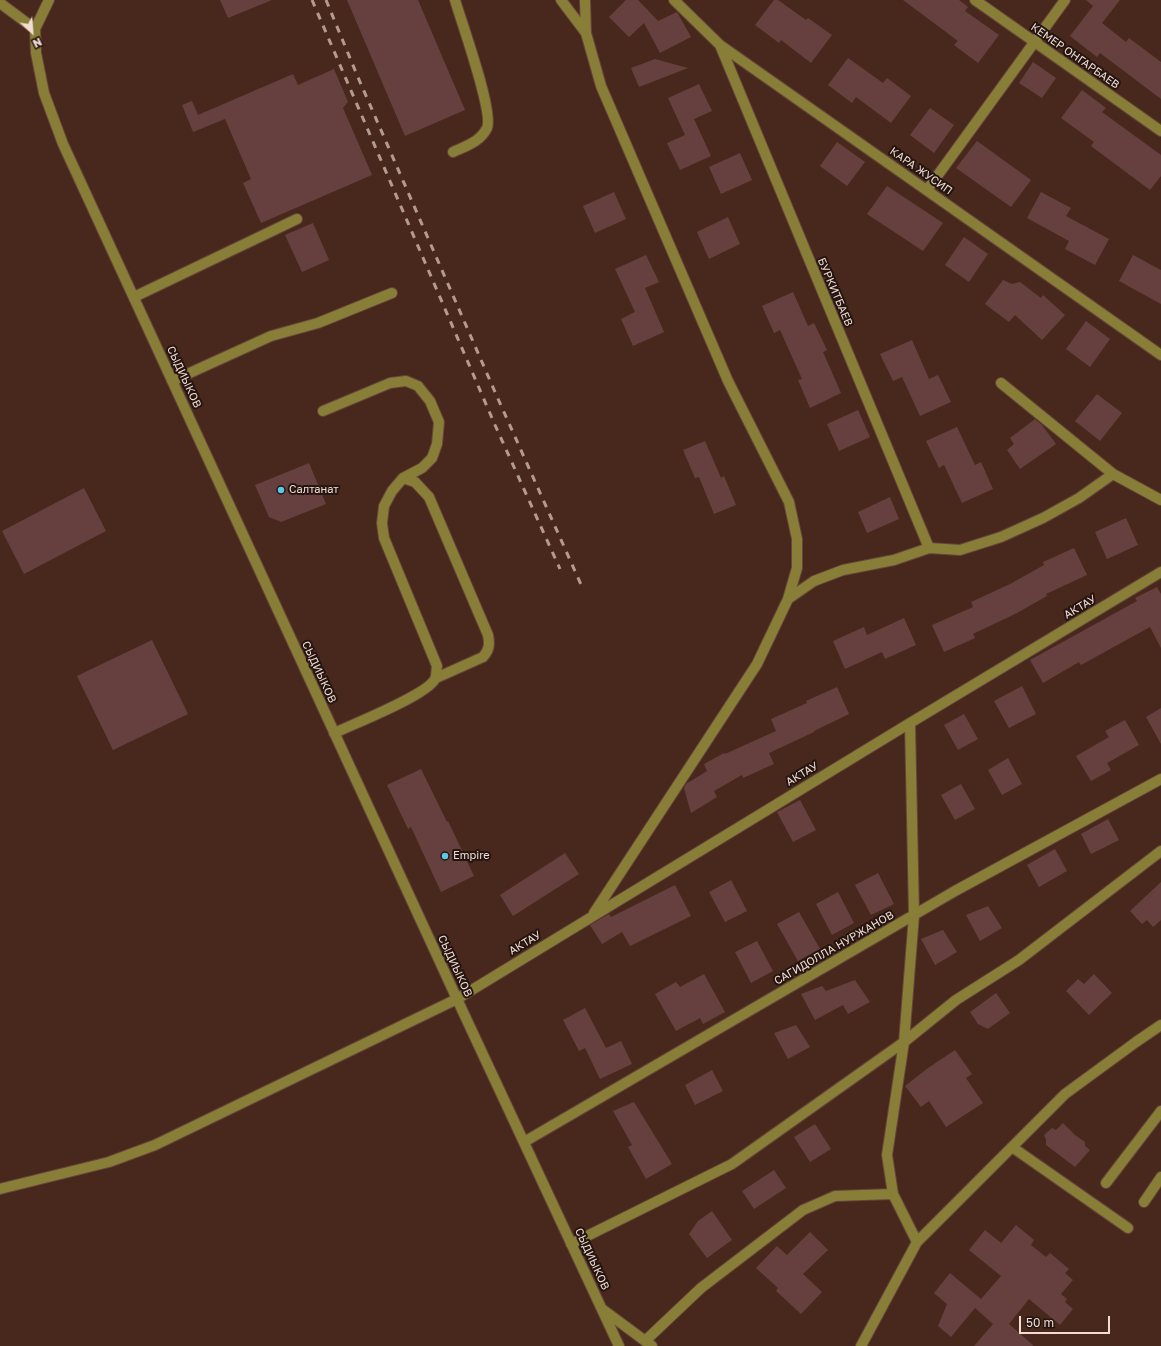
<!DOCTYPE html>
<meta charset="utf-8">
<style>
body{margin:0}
#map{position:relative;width:1161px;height:1346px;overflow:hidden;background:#48281c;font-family:"Golos Text",sans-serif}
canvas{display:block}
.north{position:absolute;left:12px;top:12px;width:40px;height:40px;-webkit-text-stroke:3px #241510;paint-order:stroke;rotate:154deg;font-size:11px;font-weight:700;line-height:16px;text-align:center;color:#f2dcd4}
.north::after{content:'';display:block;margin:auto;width:14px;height:18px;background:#f2dcd4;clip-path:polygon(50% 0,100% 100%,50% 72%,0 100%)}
.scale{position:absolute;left:1019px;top:1316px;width:91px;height:18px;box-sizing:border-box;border:2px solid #f2dcd4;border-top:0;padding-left:5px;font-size:12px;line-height:14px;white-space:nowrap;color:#f2dcd4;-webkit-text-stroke:3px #241510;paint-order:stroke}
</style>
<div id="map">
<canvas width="1161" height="1346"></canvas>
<div class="north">N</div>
<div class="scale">50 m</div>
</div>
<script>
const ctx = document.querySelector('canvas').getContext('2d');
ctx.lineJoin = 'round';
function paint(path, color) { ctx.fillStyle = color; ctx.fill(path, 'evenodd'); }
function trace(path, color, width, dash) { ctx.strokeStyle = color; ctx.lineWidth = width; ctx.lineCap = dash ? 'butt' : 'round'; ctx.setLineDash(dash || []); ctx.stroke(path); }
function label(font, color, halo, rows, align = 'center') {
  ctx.font = font + ' "Golos Text",sans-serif'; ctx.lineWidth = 4; ctx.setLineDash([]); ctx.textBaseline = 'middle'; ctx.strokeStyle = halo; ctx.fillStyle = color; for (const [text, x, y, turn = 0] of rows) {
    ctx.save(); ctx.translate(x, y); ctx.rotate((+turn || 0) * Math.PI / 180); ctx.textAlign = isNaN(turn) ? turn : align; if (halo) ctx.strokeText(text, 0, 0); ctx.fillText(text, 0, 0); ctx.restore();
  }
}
const building = new Path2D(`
 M220,0H272L228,18Z
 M347,0H418L465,110L405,136Z
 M626,0H638L658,21L677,12L691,37L660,53L644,23L629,37L609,17Z
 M774,0H778L806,20L808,18L832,35L811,63L781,40L779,43L755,25Z
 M903,0H959L968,7L965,11L999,35L978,63L954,45L958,41Z
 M1086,0H1120L1102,23L1126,42L1129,38L1161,62V99L1100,53L1097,57L1070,36L1093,6Z
 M848,58L883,83L887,78L911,96L891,123L856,97L852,103L828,85Z
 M655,59L688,68L639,87L631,68Z
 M1033,62L1056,78L1042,98L1019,83Z
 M334,69L348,102L343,108L372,175L261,223L243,183L251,179L225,119L193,132L182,105L192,101L198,115L293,74L298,85Z
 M699,84L712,111L694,119L711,156L680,170L667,143L685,135L668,98Z
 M1082,90L1106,108L1102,112L1161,155V176L1150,190L1091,146L1094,142L1061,118Z
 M930,108L954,125L934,153L910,135Z
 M977,141L1031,180L1011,207L956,168Z
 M837,142L865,162L847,186L820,166Z
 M740,153L752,180L721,194L709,167Z
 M887,186L943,223L923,251L867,214Z
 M614,192L626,219L595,233L583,206Z
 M1041,192L1071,208L1066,216L1109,239L1095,265L1065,249L1069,241L1027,218Z
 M728,217L740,244L709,259L697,232Z
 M313,223L329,260L302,272L285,235Z
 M964,237L988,254L969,282L945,265Z
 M646,255L659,282L645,288L664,332L633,346L621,319L635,312L615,269Z
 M1133,255L1161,270V304L1119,281Z
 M1003,280L1012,284L1020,282L1041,298L1043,295L1065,315L1042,340L1015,315L1009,322L985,304Z
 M793,292L808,326L814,323L827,350L823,352L841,393L810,408L798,380L802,379L780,330L774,333L762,306Z
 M1086,321L1110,339L1090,367L1066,349Z
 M912,340L929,379L938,375L951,402L920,416L902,377L893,381L880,354Z
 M1097,394L1122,413L1100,441L1075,421Z
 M858,410L870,437L839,451L827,424Z
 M1035,419L1042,425L1056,444L1020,469L1007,450L1014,444L1010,438Z
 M957,427L975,465L981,462L993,489L962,503L944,465L939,468L926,441Z
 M705,441L721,478L724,476L736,505L714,514L699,477L695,478L683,450Z
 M309,463L326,504L281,522L269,517L255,485Z
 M84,488L106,531L24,574L2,531Z
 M890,497L899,519L867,533L858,512Z
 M1126,518L1138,545L1107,559L1095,532Z
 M1074,548L1087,575L1046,594L1047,596L1017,613L973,634L975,638L944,652L932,625L973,607L971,602L1010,584L1044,565L1043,562Z
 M1157,587L1161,594V648L1150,627L1081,665L1079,662L1043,683L1030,660L1137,601L1135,598Z
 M904,618L916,645L885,659L882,652L845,669L833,641L864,627L867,635Z
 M152,640L188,714L113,750L77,676Z
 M1022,686L1036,714L1009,728L994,701Z
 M837,687L849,714L814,731V732L769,753L774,764L743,778L742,775L714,791L717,797L691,813L684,788L686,784L707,771L704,764L724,753L725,754L776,731L771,719L807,703L806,701Z
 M1161,708V744L1146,717Z
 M964,714L978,739L958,750L944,725Z
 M1125,720L1139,745L1107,763L1111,770L1091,781L1076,756L1109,737L1105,731Z
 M1008,758L1022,784L1002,795L988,770Z
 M421,769L447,822L448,821L474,876L441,892L411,827L408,829L387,785Z
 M961,784L975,809L955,820L941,795Z
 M800,800L816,830L793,842L777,812Z
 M1108,819L1119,840L1091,854L1081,834Z
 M1055,849L1067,871L1039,887L1027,865Z
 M565,853L579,874L513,916L500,895Z
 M878,873L894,904L871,915L855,885Z
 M731,880L747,911L725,922L709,892Z
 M1161,882V920L1153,927L1147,920L1142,924L1130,911Z
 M675,885L691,916L630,946L622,932L602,944L590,925L609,914L611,917Z
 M838,892L854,923L832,935L816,904Z
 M988,906L1002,928L980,941L966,915Z
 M799,912L820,949L798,961L777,924Z
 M943,930L957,952L935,965L921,939Z
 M757,941L773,971L751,983L735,952Z
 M704,974L725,1012L703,1024L700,1018L676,1031L655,994L676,982L680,987Z
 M1094,974L1112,993L1089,1015L1066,991L1078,979L1084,984Z
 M855,980L870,1002L848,1014L843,1005L815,1020L801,994L822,986L826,991Z
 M996,993L1010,1013L988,1029L978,1024L970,1012Z
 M585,1008L606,1048L621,1041L632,1064L600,1079L585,1048L579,1051L563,1020Z
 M796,1025L810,1047L788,1059L774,1033Z
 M955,1050L972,1074L966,1078L983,1103L946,1127L929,1101L921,1107L905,1086L928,1068Z
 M712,1070L723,1091L695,1105L685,1085Z
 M634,1102L672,1164L646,1179L628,1147L632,1145L613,1111Z
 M1063,1123L1075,1135L1085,1142V1146L1090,1150L1075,1167L1046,1145V1139L1044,1135L1052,1128L1056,1130Z
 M815,1124L831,1149L810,1162L794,1137Z
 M774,1170L786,1188L754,1209L742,1191Z
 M712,1211L732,1240L707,1258L689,1234L698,1221Z
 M1016,1225L1034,1240L1031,1245L1046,1257L1050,1253L1069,1269L1065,1273L1073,1280L1061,1294L1067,1299L1065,1302L1073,1309L1060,1325L1029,1299L1009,1324L1034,1346H974L993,1324L975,1308L951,1337L938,1326L947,1304L934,1293L950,1273L981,1299L1001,1276L969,1250L985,1230L1001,1243Z
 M810,1232L828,1250L803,1274L822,1292L801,1314L776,1291L778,1288L756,1268L777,1246L787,1255Z`);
const minor = new Path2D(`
 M49,0L35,29L36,53L44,93L63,144L457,999L619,1346
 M561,0L586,33
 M585,0L586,33L601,86L728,381L789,502L797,539V568L788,599
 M674,0L720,45L1161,355
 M975,0L1161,131
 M0,3L35,29
 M720,45L929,548
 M453,152C466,146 480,142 487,128C494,112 461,21 455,0
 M927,190L1065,0
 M134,297L297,219
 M172,381L271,336L318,323L392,293
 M1001,383L1113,474L1161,500
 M323,411L390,383L406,381L418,386L430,401L439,422L437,444L432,458L422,468L403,478L392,491L384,506L382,523L384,538L437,666C436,670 437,675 435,679C427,695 354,724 334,733
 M403,478L415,482L429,497L488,635C490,645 489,650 483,657L436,678
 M910,723L914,915L904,1042L887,1155L893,1194L917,1242
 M594,913L757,664L788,599L814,581L843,570L894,560L929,548L960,550L1001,537L1043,518L1079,498L1113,474
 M524,1142L955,891L1161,779
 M1012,1147L1128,1228
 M1106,1183L1161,1111
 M0,1189L109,1162L155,1145L457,999L910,723L1161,572
 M1144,1202L1161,1177
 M571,1244L732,1164L904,1042L956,1000L1019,960L1161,851
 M602,1309L652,1346
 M645,1341L701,1288L803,1210L835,1196L893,1194
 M861,1346L917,1242L1065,1094L1136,1042L1161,1025`);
const rail = new Path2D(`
 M312,0L495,425L560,569
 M326,0L357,75L495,392L583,589`);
const markers = [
 [281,490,4,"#5dc7e8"],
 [445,856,4,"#5dc7e8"]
];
const streetNames = [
 ["КЕМЕР ОНГАРБАЕВ",1075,56,35],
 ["КАРА ЖУСИП",921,171,35],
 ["БУРКИТБАЕВ",835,292,67],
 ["СЫДИЫКОВ",184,377,65],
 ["АКТАУ",1080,607,-31],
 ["СЫДИЫКОВ",319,672,65],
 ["АКТАУ",802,774,-31],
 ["АКТАУ",525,943,-31],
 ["САГИДОЛЛА НУРЖАНОВ",834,948,-30],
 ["СЫДИЫКОВ",455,966,65],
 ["СЫДИЫКОВ",592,1259,65]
];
const poiNames = [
 ["Салтанат",289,490],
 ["Empire",453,856]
];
paint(building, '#66403f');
trace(minor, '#634539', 12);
trace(minor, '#887e37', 10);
trace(rail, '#b49a91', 3, [7, 7]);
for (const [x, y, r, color] of markers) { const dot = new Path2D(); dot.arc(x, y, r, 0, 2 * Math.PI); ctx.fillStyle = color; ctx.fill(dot); trace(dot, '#241510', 1.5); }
label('11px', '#f2dcd4', '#241510', streetNames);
label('11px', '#f2dcd4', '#241510', poiNames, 'left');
</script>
